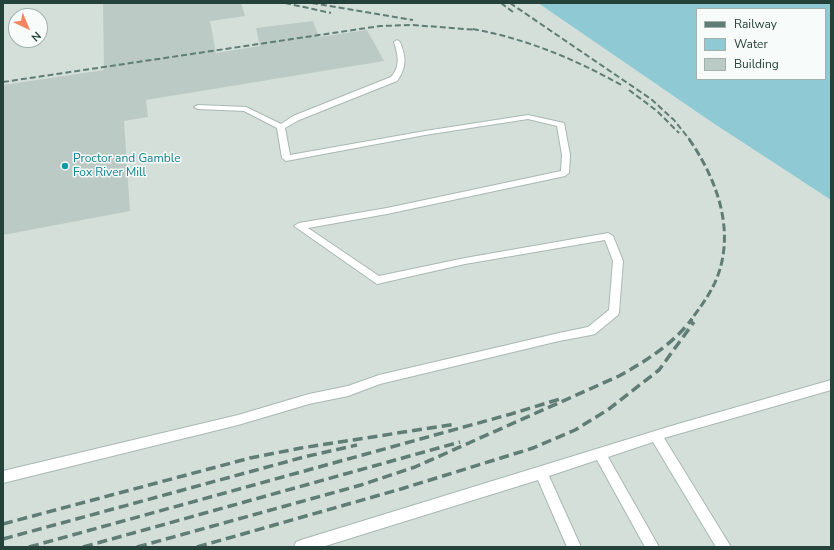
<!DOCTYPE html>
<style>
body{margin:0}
#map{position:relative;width:834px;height:550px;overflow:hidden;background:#e6efeb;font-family:"Nunito Sans",sans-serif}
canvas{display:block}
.frame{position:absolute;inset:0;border:4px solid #24423a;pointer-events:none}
.legend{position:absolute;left:696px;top:8px;width:130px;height:72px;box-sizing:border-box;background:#f7fbf9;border:1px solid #a3b1ad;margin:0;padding:5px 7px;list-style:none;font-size:12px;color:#24423a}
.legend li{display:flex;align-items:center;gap:8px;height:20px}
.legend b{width:20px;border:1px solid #a3b1ad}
.north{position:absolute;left:8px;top:8px;width:40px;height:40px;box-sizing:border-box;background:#f7fbf9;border:1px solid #a3b1ad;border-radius:50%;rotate:136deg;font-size:11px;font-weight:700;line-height:16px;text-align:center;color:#24423a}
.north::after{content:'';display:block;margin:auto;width:14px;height:18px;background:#f4845f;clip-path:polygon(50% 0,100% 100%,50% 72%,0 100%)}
</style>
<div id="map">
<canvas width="834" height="550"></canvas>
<div class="frame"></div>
<ul class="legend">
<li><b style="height:5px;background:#5f7d75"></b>Railway</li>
<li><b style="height:11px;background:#8ec9d4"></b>Water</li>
<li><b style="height:11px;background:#bbcac4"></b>Building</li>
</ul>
<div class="north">N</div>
</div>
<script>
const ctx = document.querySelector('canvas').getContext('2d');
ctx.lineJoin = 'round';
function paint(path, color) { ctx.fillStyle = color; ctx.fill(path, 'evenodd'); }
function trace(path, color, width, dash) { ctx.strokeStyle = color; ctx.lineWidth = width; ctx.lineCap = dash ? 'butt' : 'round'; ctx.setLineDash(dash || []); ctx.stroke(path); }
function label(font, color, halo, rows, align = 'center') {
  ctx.font = font + ' "Nunito Sans",sans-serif'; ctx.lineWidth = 3; ctx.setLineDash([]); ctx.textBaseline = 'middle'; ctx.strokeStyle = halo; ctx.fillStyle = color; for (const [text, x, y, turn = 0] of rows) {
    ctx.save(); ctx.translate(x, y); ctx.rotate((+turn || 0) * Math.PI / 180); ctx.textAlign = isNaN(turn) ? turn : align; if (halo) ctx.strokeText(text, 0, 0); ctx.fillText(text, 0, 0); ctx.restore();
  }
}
const built = new Path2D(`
 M3,3H538L710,121L831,200V547H3ZM16,16H40V40H16Z`);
const water = new Path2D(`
 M538,3H831V200L710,121ZM697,9H825V79H697Z`);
const building = new Path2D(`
 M103,3H241L245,16L210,21L216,53L260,46L256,28L313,21L319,37L367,30L384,61L146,100L148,117L124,121L130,211L3,235V85L104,70Z`);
const service = new Path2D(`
 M397,40L400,42C406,57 407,67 397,81L299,120L285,128L290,155L425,131L528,115L564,123L570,155L569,173L565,176L387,214L308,228L379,276L465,258L608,233L613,236L623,261L619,312L618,315L595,334L591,335L559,341L380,384L348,396L309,404L238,425L3,483V471L238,415L309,394L348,386L379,375L559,333L588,327L609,310L613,261L605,240L465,264L377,284L294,226L299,223L387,208L561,171L562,155L557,126L528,119L425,135L286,161L282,158L277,128L244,111L198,109L194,107L198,105L246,107L281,124L293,116L391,77C401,66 398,55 394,42Z
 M831,380V390L664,438L731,547H716L653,442L608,457L659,547H645L597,460L549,476L581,547H567L538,480L322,547H294L296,542L301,540L671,426Z`);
const railFar2 = new Path2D(`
 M285,3L331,13
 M312,3L413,20
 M501,3L513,12
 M510,3L651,99L674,120L690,140
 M473,29C527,39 575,59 623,86
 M3,82L380,26L413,25L478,30
 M629,90L657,111L679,133`);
const railFar1 = new Path2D(`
 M689,139C716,178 735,228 718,275C712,292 701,306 691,320`);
const rail = new Path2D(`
 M3,524L250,458L301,448L456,424
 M3,539L304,457L357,445
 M29,547L511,414L560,399
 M83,547L460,442
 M137,547L361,485L415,467L619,376C646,361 673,344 692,319
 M197,547L401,489L533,448L575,430L609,409L659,370L694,322`);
const markers = [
 [65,166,4,"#0f9aa8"]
];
const cultureNames = [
 ["Proctor and Gamble",73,159],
 ["Fox River Mill",73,173]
];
paint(built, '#d4dfda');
paint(water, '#8ec9d4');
paint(building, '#bbcac4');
trace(service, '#a8b8b2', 2);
paint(service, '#fff');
trace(railFar2, '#5f7d75', 2, [6, 3]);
trace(railFar1, '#5f7d75', 3, [8, 3.5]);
trace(rail, '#5f7d75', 3.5, [10, 5]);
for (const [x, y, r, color] of markers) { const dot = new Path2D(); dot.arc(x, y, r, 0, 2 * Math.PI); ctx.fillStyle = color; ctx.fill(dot); trace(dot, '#f7fbf9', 1.5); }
label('12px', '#0d838f', '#f7fbf9', cultureNames, 'left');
</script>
